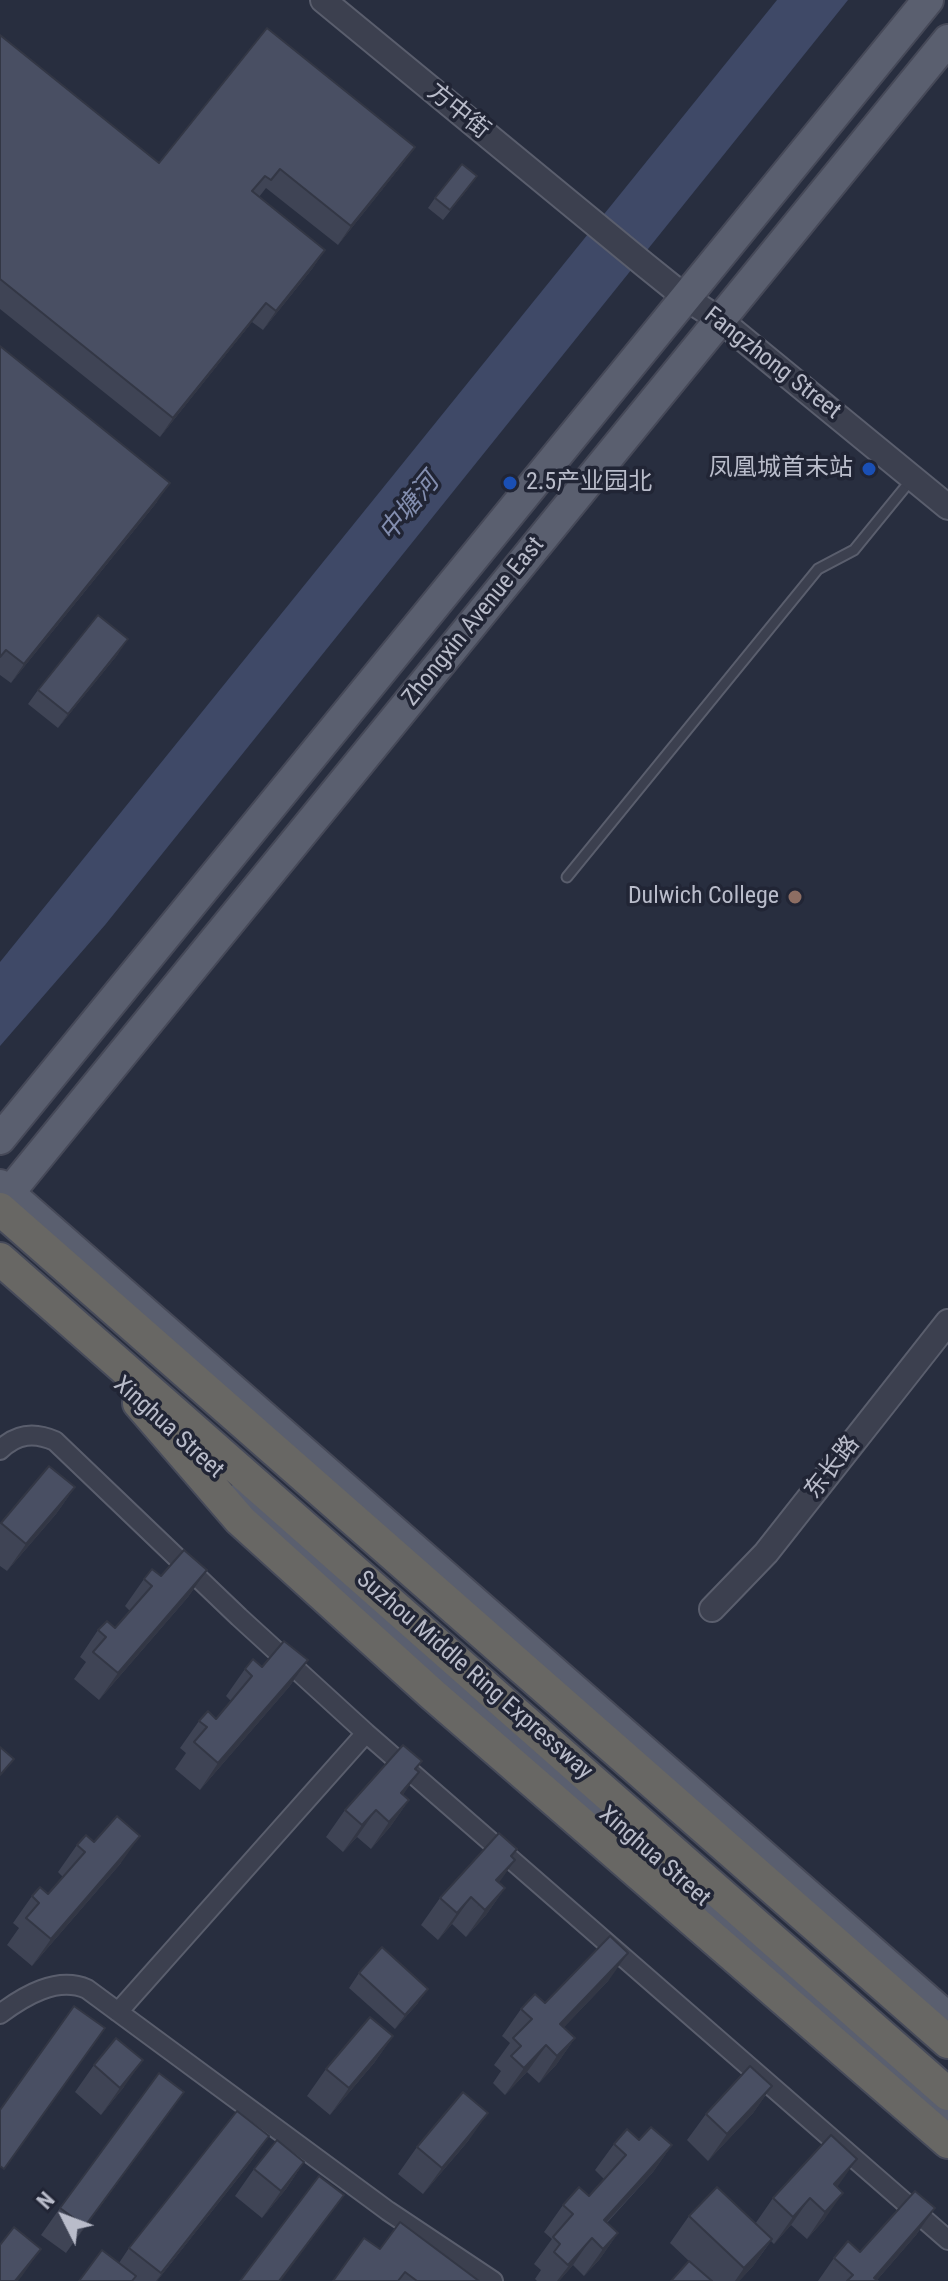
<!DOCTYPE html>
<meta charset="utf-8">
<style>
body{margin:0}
#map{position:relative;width:948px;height:2281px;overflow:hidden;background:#282e3f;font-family:"Roboto Condensed",sans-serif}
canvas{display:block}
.north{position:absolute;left:24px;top:2177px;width:80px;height:80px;-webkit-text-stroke:6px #212535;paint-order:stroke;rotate:312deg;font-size:22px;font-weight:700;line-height:32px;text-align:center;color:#b9bcca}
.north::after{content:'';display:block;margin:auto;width:28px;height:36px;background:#b9bcca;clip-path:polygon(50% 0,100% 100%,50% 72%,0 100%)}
</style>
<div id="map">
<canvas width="948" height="2281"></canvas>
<div class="north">N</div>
</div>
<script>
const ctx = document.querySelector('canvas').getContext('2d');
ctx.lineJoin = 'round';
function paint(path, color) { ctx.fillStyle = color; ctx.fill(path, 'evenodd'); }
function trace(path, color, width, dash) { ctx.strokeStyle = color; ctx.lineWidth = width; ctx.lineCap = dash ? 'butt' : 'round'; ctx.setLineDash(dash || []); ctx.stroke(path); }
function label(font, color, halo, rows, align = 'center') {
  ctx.font = font + ' "Roboto Condensed","Noto Sans SC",sans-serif'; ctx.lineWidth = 7; ctx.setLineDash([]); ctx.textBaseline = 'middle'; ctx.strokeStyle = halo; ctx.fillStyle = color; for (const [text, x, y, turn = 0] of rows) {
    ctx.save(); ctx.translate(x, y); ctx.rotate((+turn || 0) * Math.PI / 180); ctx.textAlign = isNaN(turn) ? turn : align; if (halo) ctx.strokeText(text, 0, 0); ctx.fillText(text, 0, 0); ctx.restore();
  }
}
const water = new Path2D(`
 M777,0H848L105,925L0,1046V962Z`);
const service = new Path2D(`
 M567,877L818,569L854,550L911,480`);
const minor = new Path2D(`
 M0,1450C17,1433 35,1432 55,1441L239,1617L366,1733L948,2240
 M118,2012L366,1733
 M0,2014C24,1996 57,1976 87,1989L388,2211L493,2281`);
const tertiary = new Path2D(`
 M323,0L645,265L686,298L720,320L948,507
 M712,1609L766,1553L948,1322`);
const primary = new Path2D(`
 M0,1139L928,0
 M0,1185L948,2018
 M0,1204L948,40
 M244,1495L948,2118`);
const trunk = new Path2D(`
 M0,1209L948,2042
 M0,1259L948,2094
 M139,1403L240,1520L432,1694L948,2142`);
const wall = new Path2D(`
 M0,35L159,163L415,147L401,166L338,245L266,188L259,197L325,250L312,269L263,330L252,322L160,437L0,309Z
 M470,186L443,220L428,208L435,198Z
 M0,346L157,502L11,683L0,675Z
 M118,654L58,728L28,704L38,690Z
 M49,1466L75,1487L56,1514L7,1571L0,1566V1524Z
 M207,1570L188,1597L99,1700L74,1679L86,1662L80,1657L98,1630L115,1628L130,1611L125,1606L144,1579Z
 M308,1660L289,1687L200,1790L175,1769L186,1753L180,1748L199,1721L216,1719L231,1701L226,1696L245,1669Z
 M416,1769L403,1795L409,1800L390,1827L371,1849L357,1837L343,1852L326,1837L345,1810Z
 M77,1845L121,1863L32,1966L7,1945L19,1928L13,1923L32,1896L48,1894L63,1877L58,1872Z
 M511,1857L499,1882L505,1888L486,1915L466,1937L452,1924L438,1940L421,1925L440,1898Z
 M359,1973L418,2003L395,2029L349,1988Z
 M609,1980L564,2027L575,2038L556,2065L539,2083L527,2072L505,2095L493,2083L501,2071L494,2065L510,2043L502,2036L521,2009L545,2003Z
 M393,2036L374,2063L330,2115L307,2096L326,2069Z
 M94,2065L124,2087L101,2115L75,2092Z
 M772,2086L753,2113L708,2161L687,2140L706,2114Z
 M184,2092L66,2253L41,2235L60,2208Z
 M269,2136L250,2163L157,2281H79L119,2263L129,2248Z
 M469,2140L423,2194L398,2174L417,2147Z
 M639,2140L672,2145L653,2172L607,2223L618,2233L599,2260L584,2276L573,2265L559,2281H537L535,2279L541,2270L534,2264L552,2239L544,2232L563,2205L589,2196L604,2179L595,2170L614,2144Z
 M304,2162L286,2189L262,2218L235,2196L254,2169Z
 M837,2187L824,2220L807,2239L791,2225L774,2244L771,2241L753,2266L739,2281H671L689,2261L670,2243L689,2216L755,2224L773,2198Z
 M935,2208L916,2235L877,2280L878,2281H818L834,2258L860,2252Z
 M380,2249L479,2281H333Z`);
const shadedWall = new Path2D(`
 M415,147L401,166L338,245L351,226Z
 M325,250L312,269L263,330L276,311Z
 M266,303L252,322L160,437L173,418Z
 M170,483L157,502L11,683L24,664Z
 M128,639L118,654L58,728L68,714Z
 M75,1487L56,1514L7,1571L26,1544Z
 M207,1570L188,1597L99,1700L118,1673Z
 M308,1660L289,1687L200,1790L218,1763Z
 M419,1772L400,1799L382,1820L401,1793Z
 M409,1800L390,1827L371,1849L389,1822Z
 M376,1810L357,1837L343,1852L362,1825Z
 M140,1836L121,1863L32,1966L51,1939Z
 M515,1860L496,1887L477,1907L496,1880Z
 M505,1888L486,1915L466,1937L485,1910Z
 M471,1897L452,1924L438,1940L457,1913Z
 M628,1953L609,1980L546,2046L527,2072L505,2095L524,2068L560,2024Z
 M428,1989L418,2003L395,2029L405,2015Z
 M393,2036L374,2063L330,2115L349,2088Z
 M575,2038L556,2065L539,2083L557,2056Z
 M143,2060L124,2087L101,2115L120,2088Z
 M772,2086L753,2113L708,2161L727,2134Z
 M184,2092L165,2119L66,2253L85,2226Z
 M488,2113L469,2140L423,2194L442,2168Z
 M269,2136L250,2163L157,2281H156Z
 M672,2145L653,2172L590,2240L573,2265L559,2281H557L604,2220Z
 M857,2159L838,2186L819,2207L834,2184Z
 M304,2162L286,2189L262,2218L281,2191Z
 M843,2193L824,2220L807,2239L825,2212Z
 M344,2195L281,2281H279Z
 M810,2198L791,2225L774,2244L793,2217Z
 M935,2208L916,2235L876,2281H872Z
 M618,2233L599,2260L584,2276L603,2249Z
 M772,2239L753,2266L739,2281H735L744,2268Z
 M41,2249L22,2276L18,2281H15Z`);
const building = new Path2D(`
 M267,28L415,147L351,226L280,169L271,180L265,176L252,191L325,250L276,311L266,303L173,418L0,279V35L159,163Z
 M462,164L477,176L450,210L435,198Z
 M0,346L170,483L24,664L6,650L0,657Z
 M98,615L128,639L68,714L38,690Z
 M49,1466L75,1487L26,1544L1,1523Z
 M184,1550L207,1570L118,1673L93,1652L106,1637L98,1630L107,1621L115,1628L152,1586L144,1579L152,1569L161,1576Z
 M284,1641L308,1660L218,1763L194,1742L207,1727L199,1721L208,1711L216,1719L252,1676L245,1669L253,1659L262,1667Z
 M403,1745L422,1761L415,1769L419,1772L401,1793L409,1800L389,1822L376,1810L362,1825L345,1810Z
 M0,1747L14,1759L0,1775Z
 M117,1816L140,1836L51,1939L26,1918L39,1903L32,1896L40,1887L48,1894L85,1852L77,1845L86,1835L94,1842Z
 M499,1833L517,1849L511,1856L515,1860L496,1880L505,1888L485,1910L471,1897L457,1913L440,1898Z
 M610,1936L628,1953L560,2024L575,2038L557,2056L546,2045L524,2068L511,2056L521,2046L513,2038L532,2019L521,2009L535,1994L545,2003Z
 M382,1947L428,1989L405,2015L359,1973Z
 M74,2006L105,2028L4,2169L0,2166V2110Z
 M370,2017L393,2036L349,2088L326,2069Z
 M116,2038L143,2060L120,2088L94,2065Z
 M750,2066L772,2086L727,2134L706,2114Z
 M159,2073L184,2092L85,2226L60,2208Z
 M463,2092L488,2113L442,2168L417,2147Z
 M237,2111L269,2136L161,2273L129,2248Z
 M651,2127L672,2145L604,2220L618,2233L603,2249L592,2238L568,2265L554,2252L560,2244L553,2237L573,2214L563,2205L579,2187L589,2196L626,2155L614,2144L627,2129L639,2140Z
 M831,2135L857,2159L834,2184L843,2193L825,2212L810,2198L793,2217L773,2198Z
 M277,2140L304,2162L281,2191L254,2169Z
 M319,2176L344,2195L279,2281H240Z
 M717,2187L772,2239L744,2268L689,2216Z
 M915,2191L935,2208L874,2278L878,2281H847L853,2275L834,2258L848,2241L860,2252Z
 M400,2222L479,2281H417L405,2272L398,2281H333L364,2238L380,2249Z
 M14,2227L41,2249L15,2281H0V2245Z
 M102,2250L136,2276L132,2281H79Z
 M689,2261L712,2281H671Z`);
const markers = [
 [869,469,8,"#1a4fb4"],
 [510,483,8,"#1a4fb4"],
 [795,897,8,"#8d6e63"]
];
const streetNames = [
 ["方中街",458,112,39],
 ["Fangzhong Street",772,364,38],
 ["Zhongxin Avenue East",474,622,-51],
 ["Xinghua Street",168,1428,42],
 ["东长路",833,1468,-52],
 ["Suzhou Middle Ring Expressway",474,1676,41],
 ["Xinghua Street",654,1857,41]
];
const poiNames = [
 ["凤凰城首末站",853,469],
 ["2.5产业园北",526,483,"left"],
 ["Dulwich College",779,897]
];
const waterNames = [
 ["中塘河",410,508,-51]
];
paint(water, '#3f4967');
trace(service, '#5a5e6d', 13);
trace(minor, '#5a5e6d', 22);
trace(tertiary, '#5a5e6d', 28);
trace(primary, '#464958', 34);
trace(trunk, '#474b5a', 36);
trace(service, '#3c404f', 9);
trace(minor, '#3c404f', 18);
trace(tertiary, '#3c404f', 24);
trace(primary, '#5a5f6f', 30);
trace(trunk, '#686764', 32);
paint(wall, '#3f4455');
paint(shadedWall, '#333745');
paint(building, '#494f63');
trace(building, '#333745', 2);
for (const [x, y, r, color] of markers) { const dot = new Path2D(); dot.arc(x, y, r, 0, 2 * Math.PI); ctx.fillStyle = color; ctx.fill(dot); trace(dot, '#212535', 3); }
label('24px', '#b9bcca', '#212535', streetNames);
label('24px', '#b9bcca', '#212535', poiNames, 'right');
label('italic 26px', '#838eaf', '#212535', waterNames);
</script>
